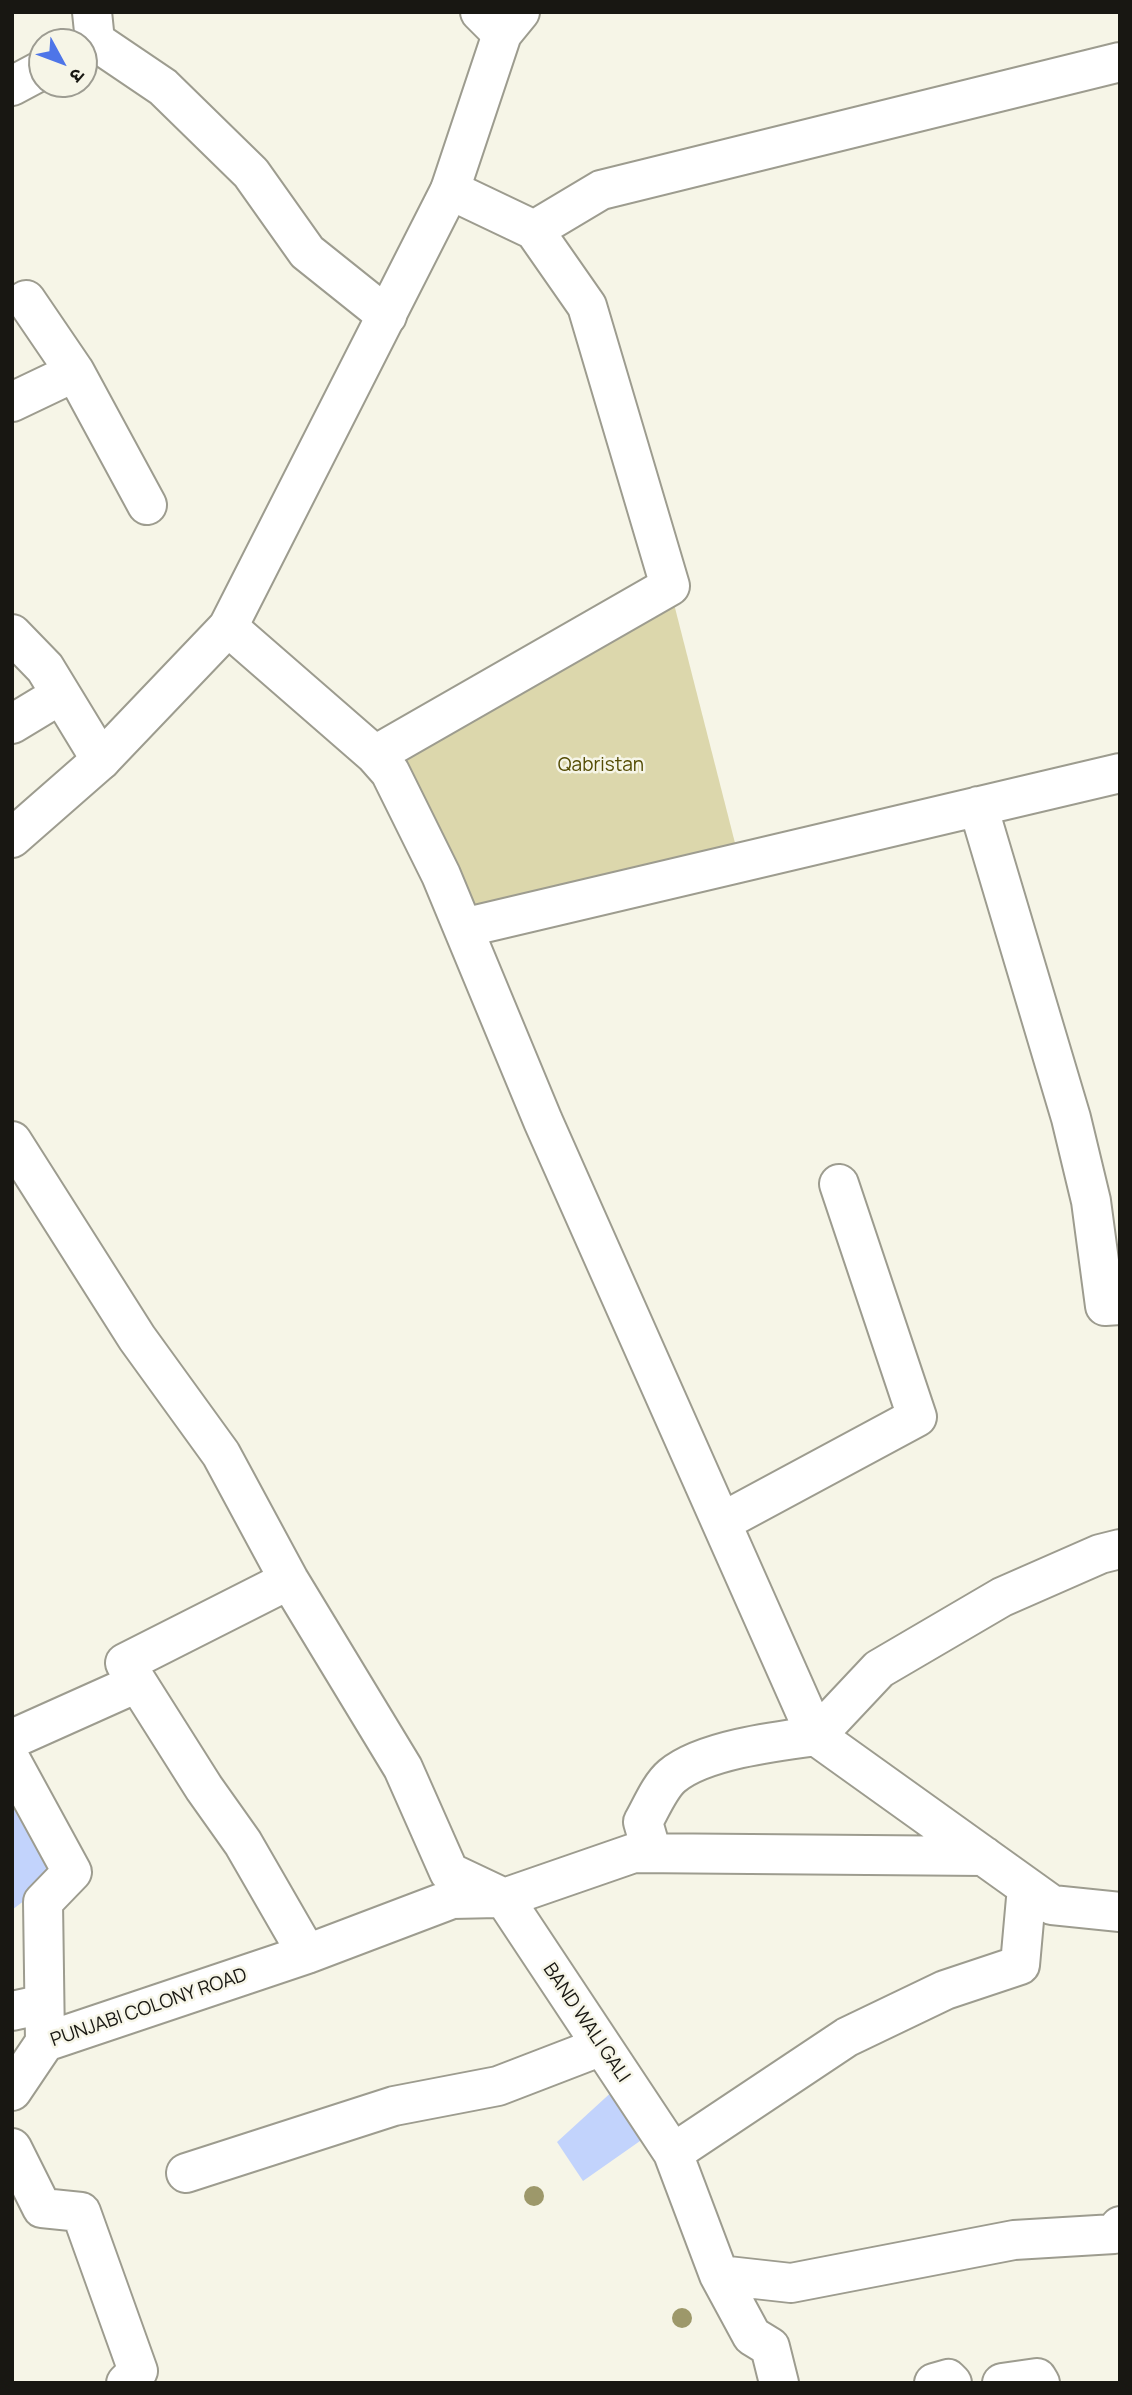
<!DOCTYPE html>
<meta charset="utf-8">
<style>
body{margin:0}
#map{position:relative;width:1132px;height:2395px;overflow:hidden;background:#f6f5e7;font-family:Manrope,"Noto Sans Devanagari",sans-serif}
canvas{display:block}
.frame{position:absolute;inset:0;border:14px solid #181712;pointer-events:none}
.north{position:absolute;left:28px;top:28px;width:70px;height:70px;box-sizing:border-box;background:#f6f5e7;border:2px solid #9d9c92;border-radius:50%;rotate:131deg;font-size:19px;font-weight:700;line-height:28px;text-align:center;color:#181712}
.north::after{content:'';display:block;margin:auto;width:24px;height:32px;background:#4e75e8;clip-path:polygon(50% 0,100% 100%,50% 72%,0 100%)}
</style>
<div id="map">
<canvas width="1132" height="2395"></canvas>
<div class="frame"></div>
<div class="north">उ</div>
</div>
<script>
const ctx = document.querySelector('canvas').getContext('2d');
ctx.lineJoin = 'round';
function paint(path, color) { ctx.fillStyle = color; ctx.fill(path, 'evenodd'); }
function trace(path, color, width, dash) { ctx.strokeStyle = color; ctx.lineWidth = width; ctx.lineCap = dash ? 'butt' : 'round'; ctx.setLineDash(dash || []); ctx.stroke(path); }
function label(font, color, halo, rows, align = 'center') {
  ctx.font = font + ' Manrope,sans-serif'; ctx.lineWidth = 5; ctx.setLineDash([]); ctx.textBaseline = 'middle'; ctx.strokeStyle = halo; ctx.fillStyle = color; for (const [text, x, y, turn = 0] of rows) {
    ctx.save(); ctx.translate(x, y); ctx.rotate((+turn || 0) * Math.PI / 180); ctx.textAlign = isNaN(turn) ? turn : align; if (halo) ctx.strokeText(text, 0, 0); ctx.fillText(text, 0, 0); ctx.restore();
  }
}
const green = new Path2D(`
 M673,600L735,843L470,912L390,762Z`);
const building = new Path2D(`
 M13,1771L64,1870L12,1910Z
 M616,2088L650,2134L583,2181L557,2142Z`);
const street = new Path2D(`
 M92,12L95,41L163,87L251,173L307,252L387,316
 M480,12L502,34
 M12,86L42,70
 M450,190L534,230L587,306L670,586L375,755L390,772L441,875L543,1121L816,1736L1052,1905L1120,1912
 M534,230L601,190L1120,62
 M26,300L75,372
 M12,402L75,372L147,505
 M228,627L375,755
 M12,634L45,668L101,760
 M12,724L60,695
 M978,806L1071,1118L1091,1201L1105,1306L1120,1305
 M463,928L1120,773
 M12,1141L137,1338L221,1454L289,1580L403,1768L449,1872L504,1898
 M722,1522L917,1417L839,1184
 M289,1580L125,1663L204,1788L243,1843L307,1954
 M12,1739L137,1683
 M12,1762L72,1872L43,1902L45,2042
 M652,1853L643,1822C651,1808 660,1786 672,1776C703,1750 777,1741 816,1736L879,1669L1002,1597L1100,1554L1120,1549
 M12,2011L44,2004
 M12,2091L45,2042L307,1954L452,1899L498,1898
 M12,2148L42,2208L81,2212L138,2371L126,2383
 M673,2153L847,2037L945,1990L1020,1965L1027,1887
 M186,2173L394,2106L498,2086L602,2046
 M719,2275L791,2283L1014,2240L1114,2234L1120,2226
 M779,2383L770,2347L752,2336L719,2275L673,2153L504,1898L634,1853L984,1856
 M934,2383L948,2379L952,2383
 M1002,2383L1037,2378L1040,2383`);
const secondary = new Path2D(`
 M12,838L101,760L228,627L450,190L502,34L520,12`);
const trees = [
 [534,2196],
 [682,2318]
];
const parkNames = [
 ["Qabristan",601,766]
];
const streetNames = [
 ["PUNJABI COLONY ROAD",149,2008,-19],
 ["BAND WALI GALI",586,2023,56]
];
paint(green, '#dcd7ac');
paint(building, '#c2d3fc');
trace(street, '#9d9c8f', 42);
trace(secondary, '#9d9c8f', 42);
trace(street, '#fff', 38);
trace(secondary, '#fff', 38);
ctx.fillStyle = '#9d986a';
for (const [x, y] of trees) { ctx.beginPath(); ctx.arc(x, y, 10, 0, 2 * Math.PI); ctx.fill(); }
label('19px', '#544c04', '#f6f5e7', parkNames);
label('19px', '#181712', '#f6f5e7', streetNames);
</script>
